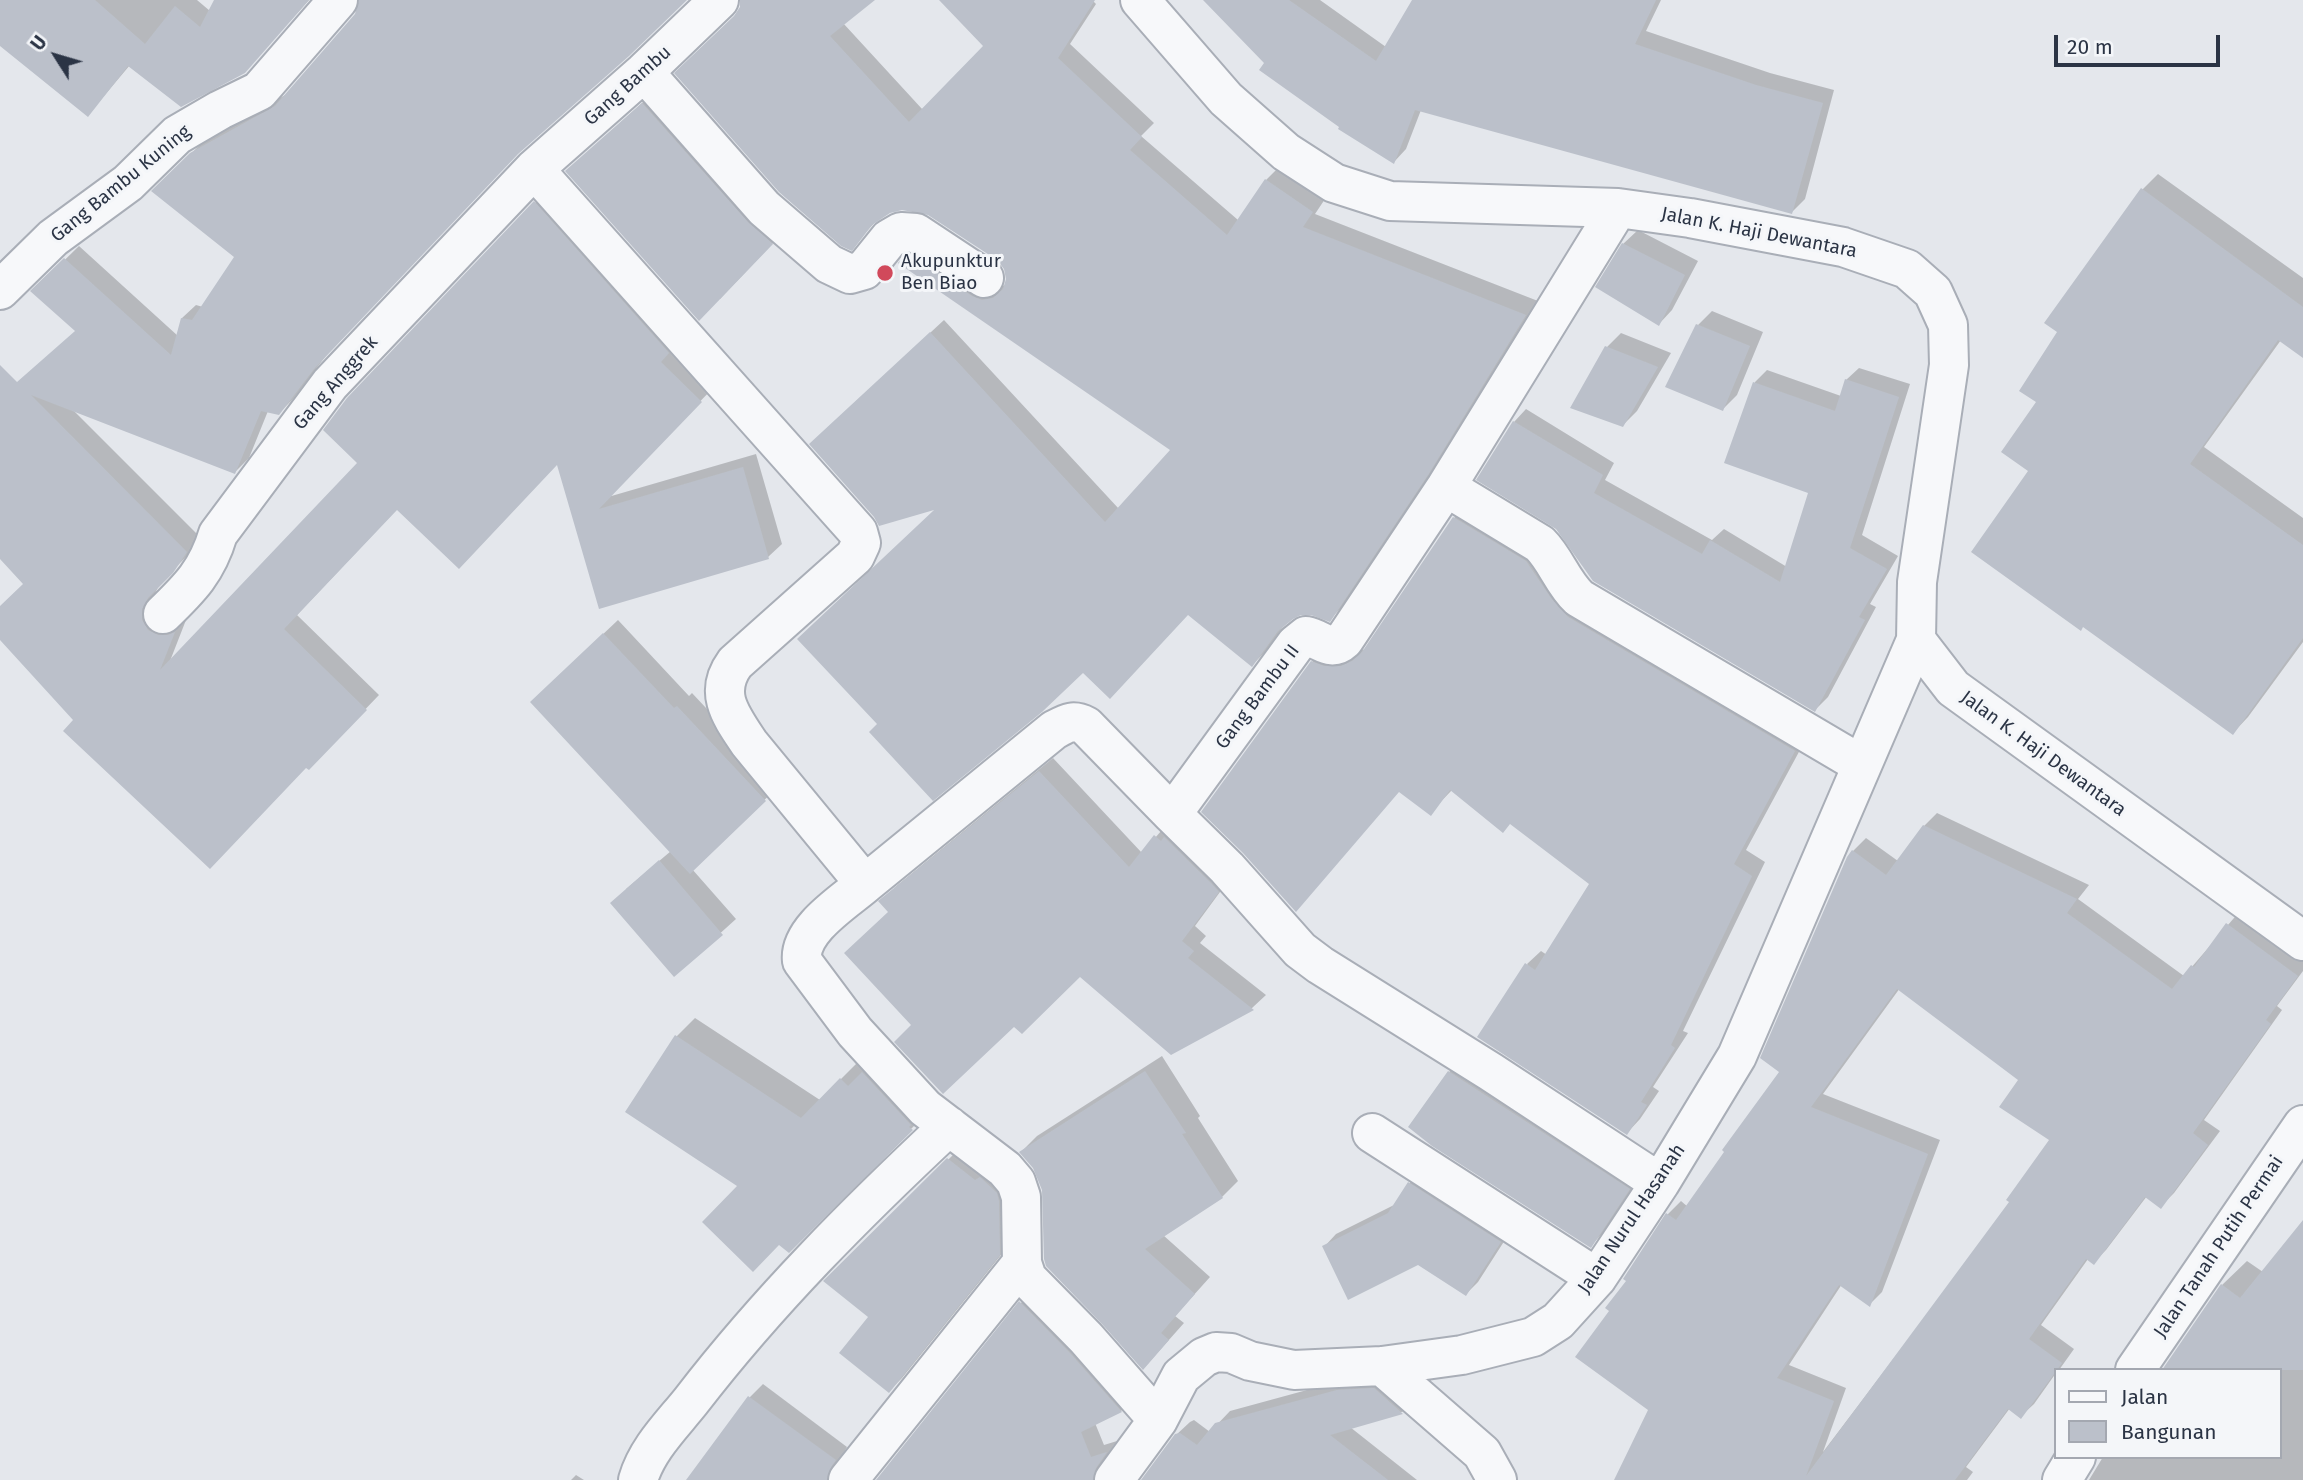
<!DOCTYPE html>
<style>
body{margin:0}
#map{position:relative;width:2303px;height:1480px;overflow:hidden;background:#e4e7ec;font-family:"Fira Sans",sans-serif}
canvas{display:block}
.legend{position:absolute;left:2054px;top:1368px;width:228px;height:91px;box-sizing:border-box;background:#f4f6f9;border:2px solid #a4a8b1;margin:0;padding:9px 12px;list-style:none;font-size:21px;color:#2b3445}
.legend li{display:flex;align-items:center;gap:14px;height:35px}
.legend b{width:35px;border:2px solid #a4a8b1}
.north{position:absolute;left:21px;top:21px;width:70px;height:70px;-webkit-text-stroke:5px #f4f6f9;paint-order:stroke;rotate:307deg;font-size:19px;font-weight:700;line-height:28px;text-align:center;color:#2b3445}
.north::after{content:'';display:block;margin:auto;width:24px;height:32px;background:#2b3445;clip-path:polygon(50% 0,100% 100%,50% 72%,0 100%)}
.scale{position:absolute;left:2054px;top:35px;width:166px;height:32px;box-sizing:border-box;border:4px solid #2b3445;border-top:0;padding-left:9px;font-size:21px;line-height:24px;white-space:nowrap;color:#2b3445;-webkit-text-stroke:5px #f4f6f9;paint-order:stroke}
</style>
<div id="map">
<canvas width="2303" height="1480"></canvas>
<ul class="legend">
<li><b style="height:9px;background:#f7f8fa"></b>Jalan</li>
<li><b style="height:19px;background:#bbc0ca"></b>Bangunan</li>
</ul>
<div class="north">U</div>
<div class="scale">20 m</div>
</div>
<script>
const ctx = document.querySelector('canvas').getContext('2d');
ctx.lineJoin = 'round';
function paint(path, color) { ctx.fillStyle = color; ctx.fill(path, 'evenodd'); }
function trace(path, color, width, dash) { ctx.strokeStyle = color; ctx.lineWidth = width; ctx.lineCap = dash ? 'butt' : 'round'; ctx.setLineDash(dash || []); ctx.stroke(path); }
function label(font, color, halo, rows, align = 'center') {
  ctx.font = font + ' "Fira Sans",sans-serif'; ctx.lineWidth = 6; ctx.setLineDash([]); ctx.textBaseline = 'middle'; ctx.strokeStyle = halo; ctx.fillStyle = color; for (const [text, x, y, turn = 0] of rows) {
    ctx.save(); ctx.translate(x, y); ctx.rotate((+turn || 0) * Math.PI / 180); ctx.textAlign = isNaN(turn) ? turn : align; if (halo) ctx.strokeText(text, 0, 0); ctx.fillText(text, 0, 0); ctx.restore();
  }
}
const shadow = new Path2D(`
 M0,0H197L210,11L216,0H309L244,72L130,65L88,115L0,44Z
 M361,0H650L522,149L328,353L293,399L279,413L268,411L249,458L235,472L72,409L200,537L186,557L161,582L155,593V606L172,622L186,620L170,661L359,463L535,203L548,189L714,387L608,497L756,454L782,544L768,557L600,607L558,463L398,508L297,615L379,695L309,768L75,720L0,637V607L25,584L0,556V386L6,393L76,331L33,291L79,246L178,336L182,318L196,305L203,307L236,256L154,190L206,139L287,94L356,15Z
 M755,0H872L843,23L923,110L986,46L941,0H1092L1096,4L1070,44L1154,123L1141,136L1238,220L1266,180L1279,167L1325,199L1315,214L1538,301L1440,460L1343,606L1329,620L1312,613H1301L1287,621L1265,652L1252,665L1188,614L1083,671L879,724L939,507L824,431L944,320L1119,509L1172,449L905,257L919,243L998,287L1006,285L1008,280L1005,268L997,258L929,213L902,208L889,211L877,220L851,248Z
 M1206,0H1320L1386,47L1414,0H1661L1646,31L1770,73L1834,90L1805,199L1792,212L1421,110L1406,149L1394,162L1342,126L1267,63Z
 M663,84L792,223L720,299L567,171Z
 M2158,174L2303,278V356L2281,340L2204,447L2303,518V642L2248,717L2233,733L2031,471L2038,401L2059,332L2142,190Z
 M1638,230L1698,261L1672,310L1659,324L1623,244Z
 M1712,311L1763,332L1737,395L1723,409L1698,325Z
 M1621,333L1671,353L1637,411L1623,425L1607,347Z
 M1859,368L1910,384L1862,535L1898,556L1870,604L1876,607L1828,697L1815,710L1514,422L1526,409L1614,463L1605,480L1712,540L1724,529L1787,567L1810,492L1732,447L1755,382L1767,370L1841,396L1846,380Z
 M1468,504L1807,737L1746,850L1765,862L1683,1031L1688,1033L1653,1087L1659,1091L1640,1119L1627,1133L1527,964L1541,951L1547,955L1592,883L1511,822L1452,790L1430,813L1312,662L1326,648L1356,653L1367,648L1454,518Z
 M618,620L689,696L692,693L779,786L692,869L736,919L674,975L626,889L671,851L546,688Z
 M1053,758L1142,853L1168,823L1231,877L1195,926L1206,936L1200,943L1266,995L1252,1008L1171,1053L1080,975L1014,1024L913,1025L890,911L894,888Z
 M1937,813L2089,885L2078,899L2184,976L2240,911L2303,958V971L2277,1006L2282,1010L2204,1120L2220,1131L2174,1193L2161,1206L2147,1196L2106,1250L2094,1262L2088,1259L2041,1325L2074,1349L2059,1370H2056V1373L2034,1404L2021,1416L2010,1408L1966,1467L1973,1472L1967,1480H1616L1650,1409L1611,1310L1628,1280L1625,1278L1668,1214L1681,1201L1688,1207L1781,1071L1853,851L1866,838L1898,861L1924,826ZM1900,988L2020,1079L2051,1140L2012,1202L1823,1452L1846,1388L1789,1365L1842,1284L1869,1305L1882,1292L1940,1140L1823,1094Z
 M695,1018L820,1100L859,1061L929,1111L789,1251L739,1185L627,1111L677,1036Z
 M1162,1056L1200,1116L1198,1118L1238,1181L1222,1197L1163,1235L1210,1277L1175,1316L1184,1323L1144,1368L1043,1190L1034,1167L1021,1152L1037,1136Z
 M1462,1060L1641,1176L1603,1233L1590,1246L1449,1072Z
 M962,1146L994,1165L1013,1240L902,1378L889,1391L870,1317L826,1281Z
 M1422,1171L1512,1229L1478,1282L1466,1294L1418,1263L1324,1247L1336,1234L1396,1204L1410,1183Z
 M2303,1223V1480H2089L2103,1457H2280V1370L2222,1285L2247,1261L2263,1272Z
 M1033,1290L1134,1398L1121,1411L1095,1423L1104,1445L1117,1441L1109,1452L1105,1464L1110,1480H878L1021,1303Z
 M1388,1376L1415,1400L1402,1412L1350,1427L1417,1480H1143L1176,1435L1190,1422L1194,1420L1210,1432L1230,1411L1351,1378Z
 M763,1384L847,1447L839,1462L844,1480H688L750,1397Z
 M576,1475L584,1480H571Z`);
const building = new Path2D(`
 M0,0H95L145,44L175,6L200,27L214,0H309L245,73L181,107L128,66L88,117L0,46Z
 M359,0H687L629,56L518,154L314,369L279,415L261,411L235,474L31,395L187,552L173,573L148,598L142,609V620L148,630L158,635H168L175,632L160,670L357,463L323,430L347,398L534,201L669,353L661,362L702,402L599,509L743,467L769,559L599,609L557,465L459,569L397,510L284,629L367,710L309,770L306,768L210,869L63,731L73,720L0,640V606L23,584L0,559V365L17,382L75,331L30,291L64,258L171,355L181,318L192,320L234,257L151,191L190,153L275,106L355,14Z
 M740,0H875L830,36L909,122L983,46L939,0H1095L1058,58L1142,137L1130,150L1227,235L1265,179L1313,212L1303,227L1526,315L1428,475L1330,622L1311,615H1301L1293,619L1278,631L1252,667L1188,615L1110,699L1083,673L1042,712L933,801L869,732L877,724L797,639L934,510L879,526L874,517L809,444L930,332L1105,522L1170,450L898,263L904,256L909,254L972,296L982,300L993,298L1003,289L1006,279L1004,269L997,260L928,215L902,210L890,213L872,225L852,251L841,246L779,192L674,73L734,16L740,7Z
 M1203,0H1289L1376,61L1412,0H1656L1635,44L1756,85L1823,103L1792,214L1415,110L1394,164L1338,129L1339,127L1259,70L1264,63Z
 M642,103L748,222L773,244L699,321L565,171Z
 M2141,188L2303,307V358L2278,340L2190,464L2303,545V638L2233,735L2083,627L2081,631L1971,552L2028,471L2001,452L2036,402L2019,391L2057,332L2044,323Z
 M1622,243L1685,275L1659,326L1595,287Z
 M1696,324L1750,346L1723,411L1665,387Z
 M1605,346L1658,367L1623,427L1570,408Z
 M1845,379L1899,397L1850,548L1887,569L1859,617L1865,620L1815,712L1593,581L1556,529L1476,480L1513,421L1603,475L1594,493L1702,554L1710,540L1780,582L1808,493L1724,463L1753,382L1835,411Z
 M1453,517L1526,561L1551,598L1568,617L1795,751L1734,864L1752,876L1671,1045L1675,1048L1641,1102L1647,1105L1627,1135L1477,1037L1525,963L1535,970L1589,884L1510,824L1503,833L1450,790L1431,816L1399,792L1296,912L1243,853L1201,812L1311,661L1324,666H1341L1352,661L1362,652Z
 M603,633L674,708L677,706L766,801L690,874L530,702Z
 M1039,771L1129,867L1154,835L1161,841L1164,837L1211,883L1219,892L1182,941L1194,951L1188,958L1254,1010L1171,1055L1080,977L1022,1034L1014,1027L943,1094L894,1042L911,1025L844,953L888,912L878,901Z
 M1923,825L2077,899L2067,913L2172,989L2191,965L2194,967L2226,923L2298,976L2266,1020L2271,1024L2193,1133L2208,1145L2161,1209L2145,1197L2094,1265L2086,1259L2029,1339L2062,1363L2021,1419L2008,1409L1955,1480H1614L1648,1410L1575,1357L1609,1311L1605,1308L1626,1281L1623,1279L1666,1213L1676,1220L1724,1152L1722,1150L1779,1072L1760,1058L1847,857L1852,850L1886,875ZM1897,989L2018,1080L1999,1107L2049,1140L2006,1200L2009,1202L1806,1476L1834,1401L1777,1378L1839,1285L1870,1307L1928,1154L1811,1107Z
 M659,860L723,935L674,977L610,903Z
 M675,1035L801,1118L840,1078L848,1086L862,1072L911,1125L909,1127L913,1130L789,1253L779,1245L753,1272L702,1222L737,1186L625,1112Z
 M1145,1071L1186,1133L1182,1134L1223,1198L1145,1249L1195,1294L1161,1333L1169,1340L1143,1370L1102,1324L1046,1266L1044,1259L1042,1190L1033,1168L1019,1152Z
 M1448,1071L1630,1189L1591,1248L1432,1146L1408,1127Z
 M947,1158L975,1180L980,1177L997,1193L999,1201L1000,1255L889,1393L839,1353L868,1317L823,1281Z
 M1408,1182L1501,1242L1466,1296L1418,1265L1348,1300L1322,1246L1388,1213Z
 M2303,1220V1370H2162L2221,1284L2240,1298Z
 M1019,1301L1070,1353L1122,1412L1081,1432L1091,1457L1107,1452L1096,1468L1093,1480H876Z
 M1374,1388L1403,1414L1330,1435L1388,1480H1141L1175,1434L1180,1433L1197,1445L1215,1423L1337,1390Z
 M748,1396L836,1460L831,1467L827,1480H686Z`);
const minor = new Path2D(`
 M1140,0L1226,99L1286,152L1334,183L1390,201L1618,208L1690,218L1843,247L1907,269L1933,292L1948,325L1949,365L1917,582L1916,640L1953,688L2303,941
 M644,72L764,208L829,264L850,274L864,270L889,239L901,232L916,233L984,278
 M534,169L858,532L861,543L855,556L735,663C713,693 731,716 749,743L865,884C844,902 798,930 802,961L855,1032L925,1108L1005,1169L1016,1182L1021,1197L1022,1263L1027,1278L1086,1338L1158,1420
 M0,290L53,238L128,183L177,135L220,110L259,91L338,0
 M1446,487L1540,544C1556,560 1562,582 1579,598L1862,765
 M163,614C190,588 207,571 218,534L330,384L534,169L644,72L719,0
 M1172,814L1227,868L1300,950L1320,965L1491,1072L1660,1183
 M865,884L1054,730C1067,723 1073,719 1086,726L1172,814L1296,644L1306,636C1322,639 1330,653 1344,640L1446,487L1618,208
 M1372,1133L1597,1278
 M1382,1366L1482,1453L1497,1480
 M2135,1370L2303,1125
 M638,1480C647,1449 671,1426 691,1401C768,1301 857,1212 949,1126
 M848,1480L1022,1263
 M1114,1480L1158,1420L1181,1376L1204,1357L1216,1352L1231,1353L1250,1361L1294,1370L1382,1366L1462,1355L1533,1337L1558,1321L1597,1278L1660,1183L1737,1056L1916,640
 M2062,1480L2076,1457`);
const markers = [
 [885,273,9,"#d1495b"]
];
const streetNames = [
 ["Gang Bambu",628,86,-42],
 ["Gang Bambu Kuning",121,184,-39],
 ["Jalan K. Haji Dewantara",1759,233,11],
 ["Gang Anggrek",336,383,-49],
 ["Gang Bambu II",1258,697,-53],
 ["Jalan K. Haji Dewantara",2043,754,36],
 ["Jalan Nurul Hasanah",1632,1219,-56],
 ["Jalan Tanah Putih Permai",2219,1247,-56]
];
const poiNames = [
 ["Akupunktur",901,262],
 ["Ben Biao",901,284]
];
paint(shadow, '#0003');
paint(building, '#bbc0ca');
trace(minor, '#a9aeb7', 42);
trace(minor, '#f7f8fa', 38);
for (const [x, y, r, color] of markers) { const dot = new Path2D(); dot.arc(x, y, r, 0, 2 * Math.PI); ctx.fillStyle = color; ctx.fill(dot); trace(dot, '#f4f6f9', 2.5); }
label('19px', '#2b3445', '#f4f6f9', streetNames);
label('19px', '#2b3445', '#f4f6f9', poiNames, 'left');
</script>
